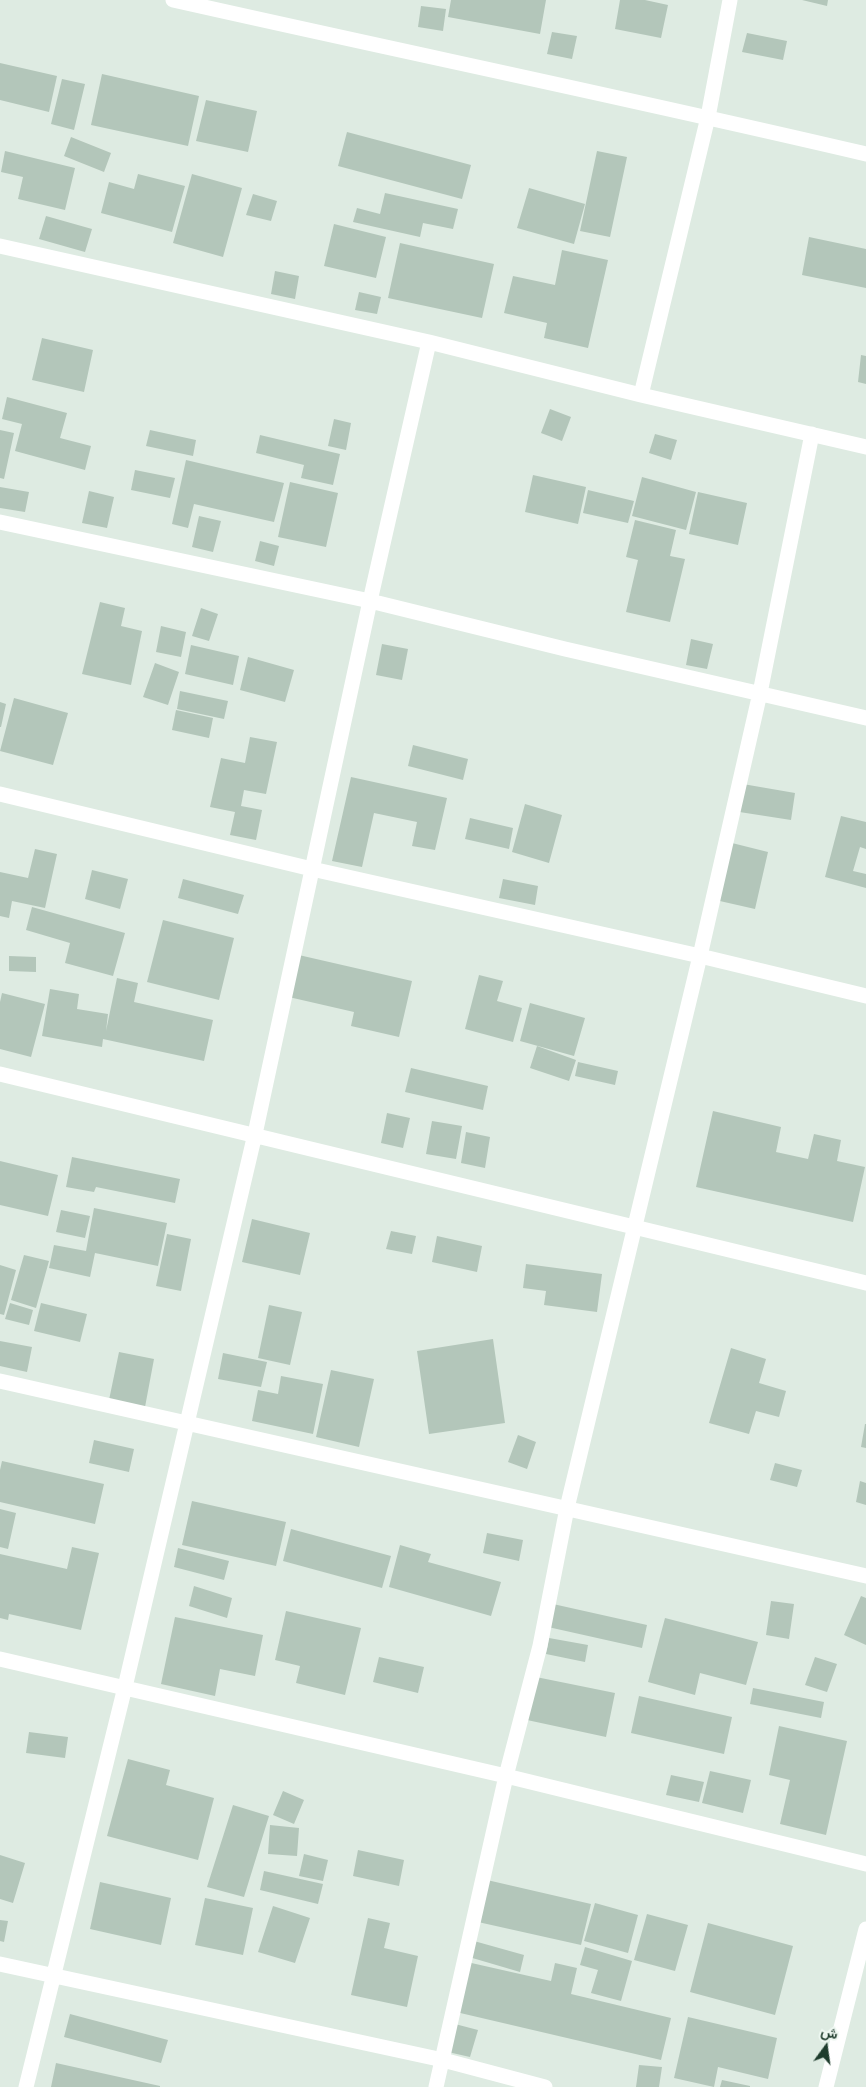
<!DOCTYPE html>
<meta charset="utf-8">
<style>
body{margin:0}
#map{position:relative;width:866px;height:2087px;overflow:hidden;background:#deebe2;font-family:"PT Sans",Vazirmatn,sans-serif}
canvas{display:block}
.north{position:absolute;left:801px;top:2022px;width:50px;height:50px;-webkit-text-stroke:4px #eef7f1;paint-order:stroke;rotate:14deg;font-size:14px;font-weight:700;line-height:20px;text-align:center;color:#1e3c2c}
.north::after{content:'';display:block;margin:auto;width:18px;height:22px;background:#1e3c2c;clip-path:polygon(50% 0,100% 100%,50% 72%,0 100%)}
</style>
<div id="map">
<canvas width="866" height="2087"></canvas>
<div class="north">ش</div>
</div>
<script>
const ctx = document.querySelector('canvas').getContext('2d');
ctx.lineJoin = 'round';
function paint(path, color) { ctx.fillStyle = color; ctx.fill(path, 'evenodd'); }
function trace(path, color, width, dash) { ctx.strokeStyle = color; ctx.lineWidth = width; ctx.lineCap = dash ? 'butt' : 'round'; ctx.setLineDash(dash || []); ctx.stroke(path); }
const building = new Path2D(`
 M451,0H546L540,34L448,17Z
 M620,0H645L668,5L661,38L615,29Z
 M802,0H828L827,6Z
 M421,6L446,9L443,31L418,27Z
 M552,32L577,36L572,59L547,54Z
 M747,33L787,41L783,60L742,52Z
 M0,63L57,76L49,112L0,100Z
 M102,74L199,96L188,146L91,125Z
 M62,79L85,84L74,130L51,124Z
 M206,100L257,111L248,152L196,141Z
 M347,132L471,165L462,199L338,166Z
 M71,137L111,153L104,172L64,156Z
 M5,151L75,168L65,210L18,199L23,177L1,172Z
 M597,151L627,157L610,237L580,231Z
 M138,174L185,186L172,232L101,213L109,182L134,189Z
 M192,174L242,188L223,257L173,243Z
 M529,188L585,204L574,244L517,228Z
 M385,193L458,209L453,229L423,223L420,237L353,222L357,208L380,214Z
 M253,194L277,201L271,221L246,215Z
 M46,216L92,229L85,252L39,239Z
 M334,224L386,237L376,278L324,266Z
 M809,237L866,249V288L802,275Z
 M400,243L494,264L482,318L388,298Z
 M562,250L608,260L588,348L544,338L547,323L504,313L513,276L555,285Z
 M275,271L299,276L295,299L271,294Z
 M359,292L381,297L377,314L355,310Z
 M42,338L93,350L84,392L32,380Z
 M861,355L866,356V384L858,382Z
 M7,397L67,413L60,438L91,446L85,470L15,451L22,424L2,419Z
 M550,409L571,417L562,441L541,433Z
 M334,419L351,423L346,450L328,446Z
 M0,430L14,433L4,479L0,478Z
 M150,430L196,440L193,456L146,446Z
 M655,434L677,440L671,460L649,453Z
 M260,435L340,454L333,485L301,478L304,465L256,453Z
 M186,460L284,483L274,522L194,504L188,528L172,524Z
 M135,470L175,478L170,498L131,490Z
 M533,475L586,487L578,524L525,512Z
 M642,477L696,492L686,530L632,516Z
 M290,482L338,493L326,547L278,537Z
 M0,487L29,492L25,512L0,508Z
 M588,490L634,501L628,523L583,513Z
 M89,491L114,497L107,528L82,523Z
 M698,492L747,503L738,545L689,534Z
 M199,516L221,521L213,552L192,547Z
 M635,520L676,530L670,556L685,559L670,622L626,612L638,560L626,557Z
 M260,541L279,546L274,566L255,561Z
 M100,602L125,608L121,626L142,631L131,685L82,674Z
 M201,608L218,614L209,641L192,636Z
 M161,626L186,632L181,657L156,652Z
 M691,639L713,644L707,669L686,665Z
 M382,644L408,649L402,680L376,675Z
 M191,645L239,656L233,685L185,674Z
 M248,657L294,670L285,702L240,690Z
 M155,663L179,672L168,705L143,697Z
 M180,691L228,701L224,719L177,709Z
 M14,698L68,713L53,765L0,751Z
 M0,702L6,704L1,727H0Z
 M176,710L213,718L209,738L172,730Z
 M250,737L277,742L266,794L244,790L241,806L262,810L256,840L230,835L235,812L210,807L221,758L245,763Z
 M413,745L468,759L463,780L408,766Z
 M351,777L447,798L435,850L412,846L417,822L374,813L362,867L332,861Z
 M737,783L795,793L791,820L733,811Z
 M525,804L562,815L549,863L512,852Z
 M841,816L866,822V849L860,847L853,871L866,874V888L825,877Z
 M470,818L513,828L509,849L465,839Z
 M724,841L768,852L755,909L711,899Z
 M35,849L57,854L45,908L12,901L9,918L0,916V872L28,878Z
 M92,870L128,879L120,909L85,899Z
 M183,879L244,895L238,914L178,898Z
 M503,879L538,886L535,905L499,898Z
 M32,907L125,933L113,976L65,963L70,943L26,930Z
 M163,920L234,938L219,1000L147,982Z
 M290,953L412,981L399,1037L351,1026L354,1012L280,995Z
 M9,956L36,957V972L9,971Z
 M479,975L503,981L497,1001L522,1008L513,1042L465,1029Z
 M117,978L138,983L134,1002L213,1020L204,1061L103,1039L102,1047L42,1036L50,989L79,994L77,1009L108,1014L106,1031Z
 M2,993L45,1004L31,1057L0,1049V1002Z
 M530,1003L585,1018L574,1056L520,1041Z
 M537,1046L576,1060L569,1081L530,1068Z
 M578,1062L618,1071L615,1085L575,1076Z
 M411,1068L488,1086L483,1110L405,1092Z
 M713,1111L781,1127L776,1152L808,1159L814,1134L841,1140L837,1161L865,1167L853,1222L696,1187Z
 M387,1113L410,1118L403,1148L381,1143Z
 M432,1121L462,1126L456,1159L426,1154Z
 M466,1132L490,1137L485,1168L461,1163Z
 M72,1157L180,1179L175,1203L96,1187L94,1192L66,1187Z
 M0,1161L58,1175L48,1216L0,1205Z
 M94,1208L167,1223L158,1266L95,1253L90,1277L49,1268L54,1245L86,1251Z
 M61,1210L90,1216L85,1238L56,1232Z
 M252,1219L310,1233L300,1275L242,1262Z
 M391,1231L416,1236L412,1254L386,1249Z
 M167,1234L191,1239L181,1291L156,1286Z
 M437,1236L482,1246L477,1272L432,1262Z
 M24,1255L49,1261L36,1308L11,1300Z
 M526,1264L602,1274L597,1312L544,1305L546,1291L523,1288Z
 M0,1265L16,1270L4,1315L0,1314Z
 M10,1303L33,1310L29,1325L5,1319Z
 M41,1303L87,1314L80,1342L34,1331Z
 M269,1305L302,1312L290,1365L258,1358Z
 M493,1339L505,1423L429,1434L417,1351Z
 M0,1341L32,1347L27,1372L0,1366Z
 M731,1348L766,1359L759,1383L786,1391L779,1417L756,1411L749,1434L709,1423Z
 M119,1352L154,1359L145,1407L109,1400Z
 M223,1353L267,1362L261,1387L218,1379Z
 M331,1370L374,1379L359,1447L316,1437Z
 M281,1376L323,1384L313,1434L252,1421L258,1390L278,1394Z
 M865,1424H866V1448L861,1447Z
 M518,1435L536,1442L527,1469L508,1462Z
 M94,1440L134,1449L129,1472L89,1463Z
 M2,1461L104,1484L95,1524L0,1502V1470Z
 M775,1463L802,1470L797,1487L770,1480Z
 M860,1481L866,1483V1505L856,1502Z
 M192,1501L286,1522L276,1566L182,1545Z
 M0,1509L16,1513L8,1549L0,1547Z
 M291,1529L391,1556L382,1588L283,1561Z
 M487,1533L523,1540L519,1561L483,1553Z
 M400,1545L431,1554L428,1562L501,1582L491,1616L389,1587Z
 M72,1547L99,1553L81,1630L9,1614L8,1620L0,1618V1554L67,1569Z
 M178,1548L229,1561L224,1580L174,1567Z
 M194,1586L232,1598L227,1618L189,1606Z
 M861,1596L866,1598V1645L844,1635Z
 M771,1601L794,1604L789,1639L766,1635Z
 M553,1604L647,1625L642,1648L548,1627Z
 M286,1611L361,1628L345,1695L296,1683L300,1666L275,1660Z
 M175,1617L263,1635L255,1676L220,1669L215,1696L161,1684Z
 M665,1618L758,1642L746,1685L700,1673L695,1695L648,1682Z
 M549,1638L588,1645L585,1662L546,1654Z
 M379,1657L424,1667L418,1693L373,1682Z
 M815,1657L837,1664L827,1692L805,1685Z
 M536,1677L615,1693L606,1737L527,1720Z
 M753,1688L824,1702L821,1718L750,1704Z
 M639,1696L732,1717L724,1754L631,1733Z
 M779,1726L847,1741L826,1835L780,1824L790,1780L769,1775Z
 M29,1732L68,1737L65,1758L26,1753Z
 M128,1759L170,1770L166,1785L214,1798L198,1860L107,1836Z
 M710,1771L751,1780L743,1813L702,1803Z
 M671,1775L704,1782L699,1802L666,1795Z
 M283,1791L304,1800L294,1824L273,1815Z
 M233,1805L269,1816L244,1897L207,1887Z
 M270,1825L299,1828L297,1856L268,1854Z
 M358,1850L404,1860L399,1886L353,1876Z
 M304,1854L328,1860L323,1881L299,1876Z
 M0,1855L25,1863L13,1903L0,1899Z
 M264,1871L323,1884L318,1904L260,1890Z
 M487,1880L591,1904L581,1945L478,1922Z
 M100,1882L171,1898L161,1945L90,1929Z
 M205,1898L253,1908L243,1955L195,1945Z
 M595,1903L638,1915L628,1953L584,1941Z
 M273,1906L310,1918L295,1963L258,1952Z
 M647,1914L688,1925L675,1971L634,1960Z
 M368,1918L390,1923L384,1948L418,1956L407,2007L351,1995Z
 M0,1920L8,1921L4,1942L0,1941Z
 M708,1923L793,1946L775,2015L690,1992Z
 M474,1941L524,1955L520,1972L469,1957Z
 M585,1947L632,1961L621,2001L591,1993L598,1970L580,1965Z
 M467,1962L551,1981L555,1963L577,1968L571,1994L671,2018L661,2060L456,2012Z
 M70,2014L168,2040L161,2063L64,2037Z
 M688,2017L777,2038L768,2079L718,2067L714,2087L674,2078Z
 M455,2024L478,2030L470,2057L448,2052Z
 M56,2063L160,2086V2087H51Z
 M639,2065L662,2067L659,2087H636Z
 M722,2080L750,2086V2087H720Z`);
const minor = new Path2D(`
 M173,0C404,52 636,100 866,154
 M0,246L429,342L641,395L866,447
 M641,395L708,117L730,0
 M0,522L370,601L565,649L866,718
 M0,794L312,869L700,956L866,996
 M0,1074C289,1142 577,1215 866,1283
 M0,1381L866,1576
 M0,1659L506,1776L866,1864
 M0,1964L443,2060L545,2087
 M26,2087L125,1687L255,1134L370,601L429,342
 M436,2087L506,1776L540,1646L567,1508L700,956L760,693L812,434
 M826,2087L866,1929`);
paint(building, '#b3c6ba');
trace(minor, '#fff', 15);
</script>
